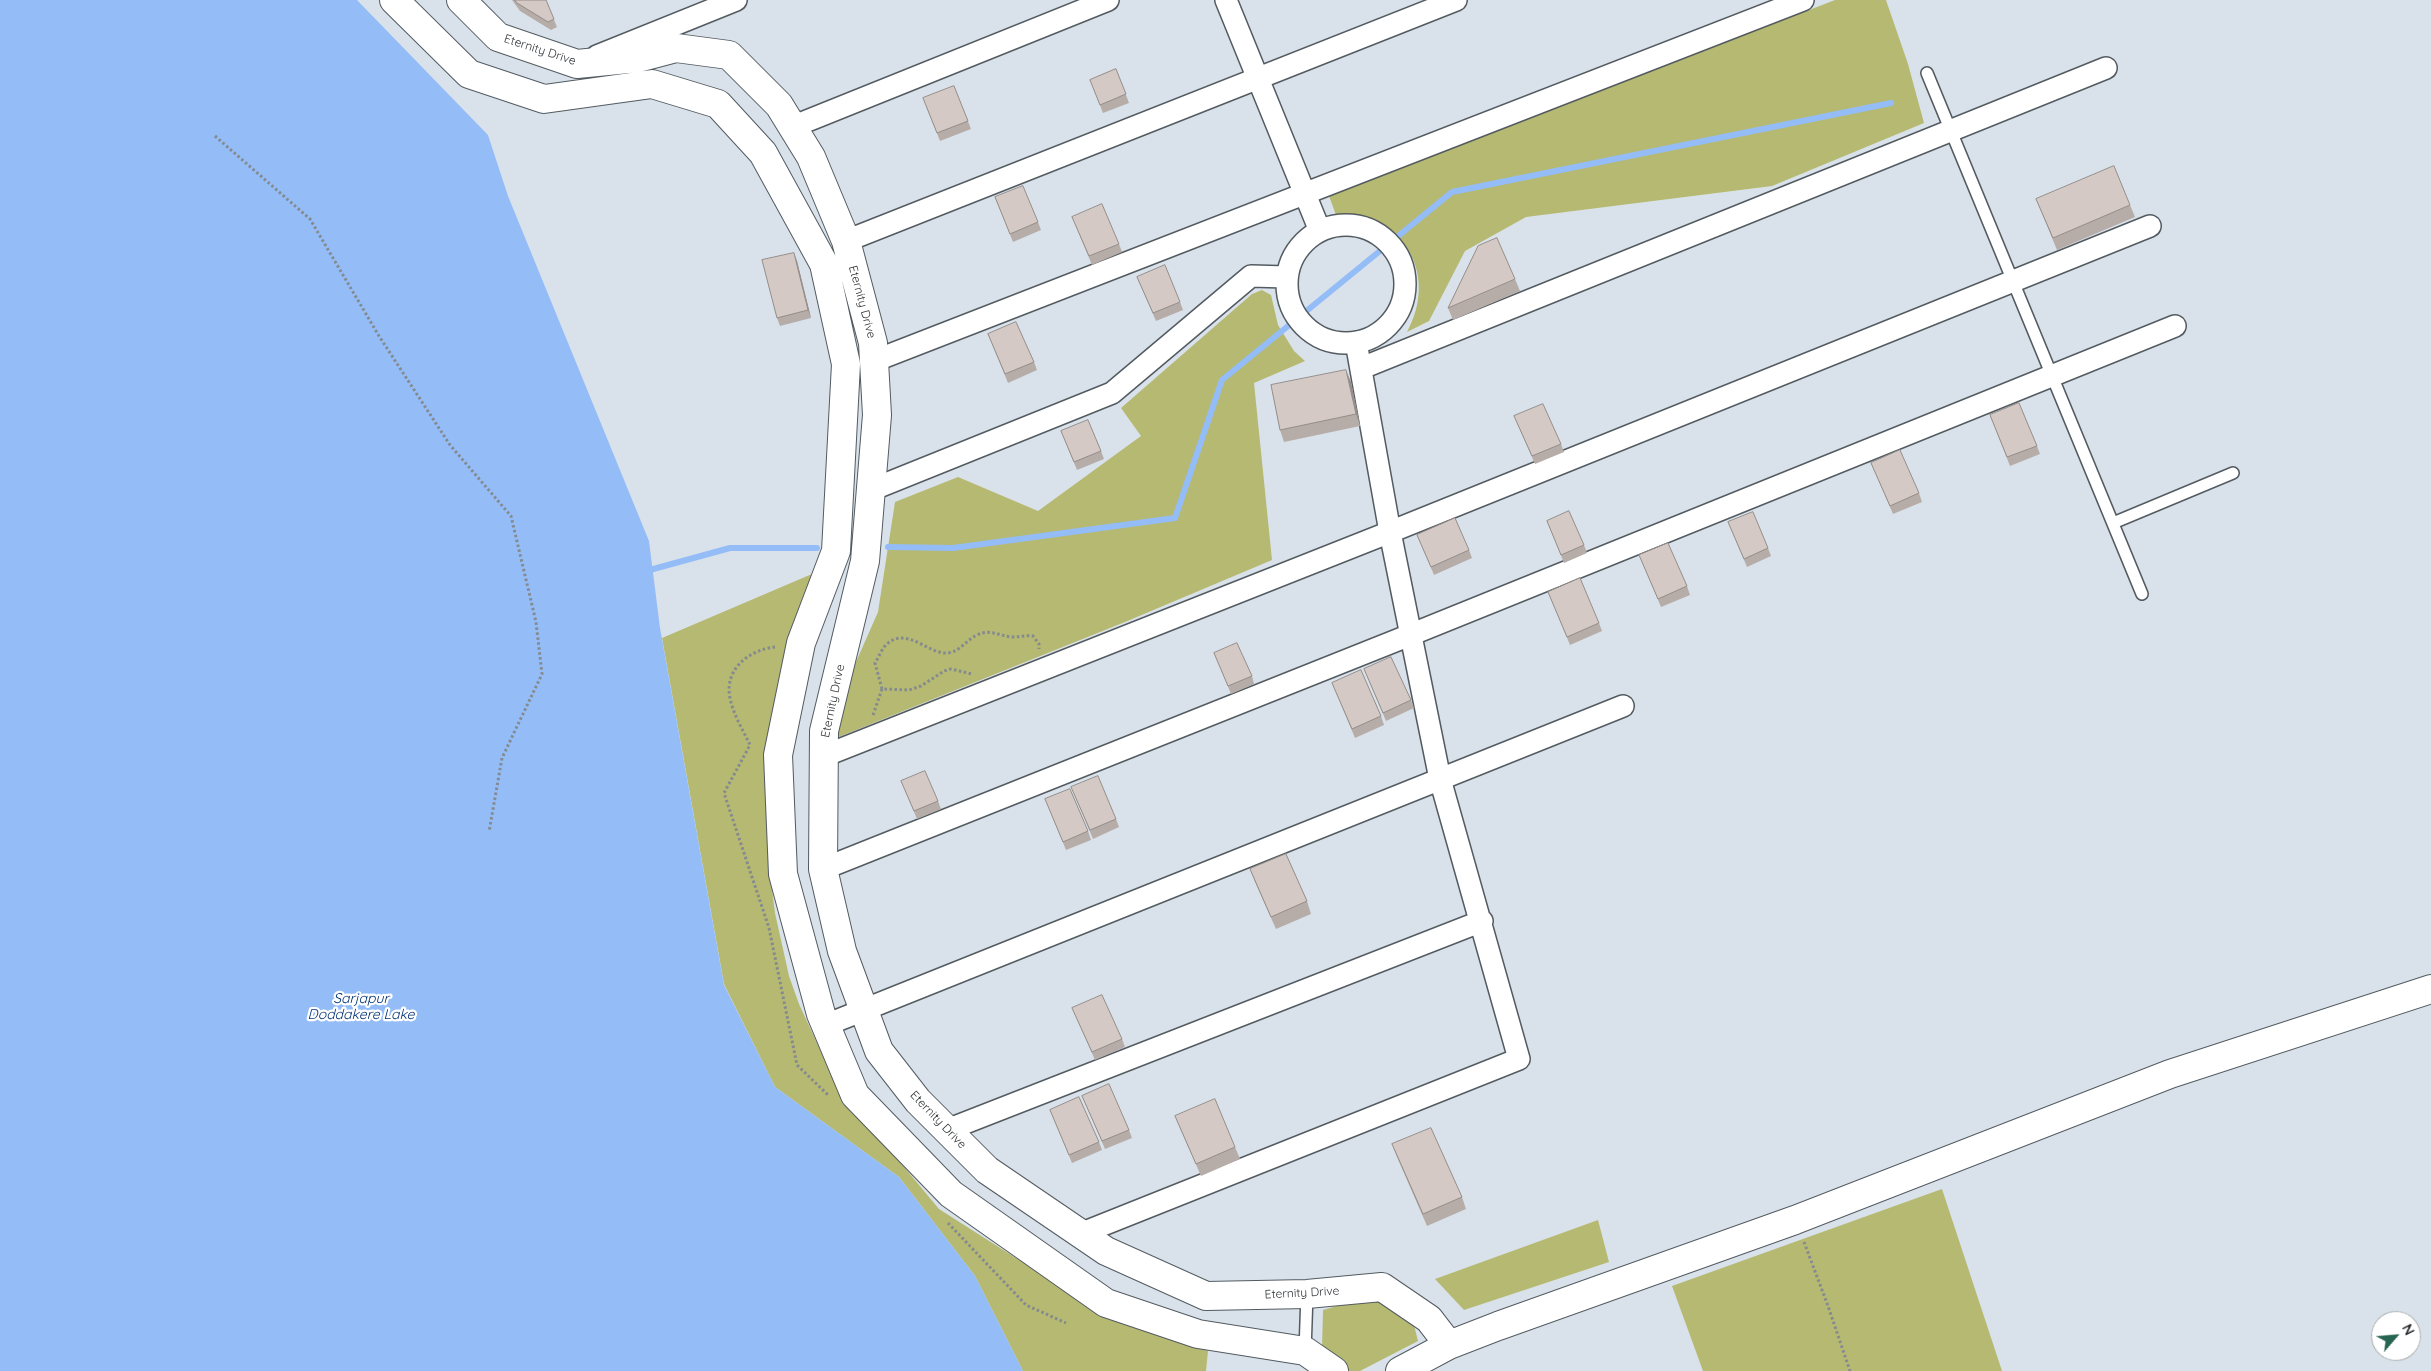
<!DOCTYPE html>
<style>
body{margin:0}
#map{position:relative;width:2431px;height:1371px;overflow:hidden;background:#d9e2ea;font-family:Quicksand,sans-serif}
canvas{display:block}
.north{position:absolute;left:2371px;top:1311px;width:50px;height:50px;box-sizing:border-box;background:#fff;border:1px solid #abacad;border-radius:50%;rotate:63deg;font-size:14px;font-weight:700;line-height:20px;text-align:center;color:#2d3033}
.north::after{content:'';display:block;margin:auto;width:18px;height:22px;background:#266552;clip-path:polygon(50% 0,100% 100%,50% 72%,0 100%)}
</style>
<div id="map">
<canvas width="2431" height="1371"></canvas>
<div class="north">N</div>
</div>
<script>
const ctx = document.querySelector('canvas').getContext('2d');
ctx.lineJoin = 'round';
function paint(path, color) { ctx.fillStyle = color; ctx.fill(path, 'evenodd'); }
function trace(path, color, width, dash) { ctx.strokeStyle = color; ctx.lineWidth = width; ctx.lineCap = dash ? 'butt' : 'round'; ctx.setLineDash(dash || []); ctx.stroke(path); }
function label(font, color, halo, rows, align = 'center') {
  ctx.font = font + ' Quicksand,sans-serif'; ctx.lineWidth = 4.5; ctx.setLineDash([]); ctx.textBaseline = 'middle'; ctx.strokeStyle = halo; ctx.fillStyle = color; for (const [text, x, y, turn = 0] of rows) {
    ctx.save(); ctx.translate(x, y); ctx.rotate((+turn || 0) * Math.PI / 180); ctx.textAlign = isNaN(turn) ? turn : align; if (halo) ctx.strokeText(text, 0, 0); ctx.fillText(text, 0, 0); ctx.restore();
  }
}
const green = new Path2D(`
 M1835,0H1886L1908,64L1924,123L1772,186L1526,217L1465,251L1429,321L1407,332C1439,274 1404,213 1336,215L1329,196Z
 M1262,290L1271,295L1278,325L1294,351L1305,361L1254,383L1272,560L1125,622L836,738L852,671L878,612L895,502L958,477L1038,511L1141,436L1121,408L1252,294Z
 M819,571L771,881L775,913L789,976L799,1004L824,1058L839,1084L879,1137L939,1209L1088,1304L1208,1351L1206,1371H1023L975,1276L899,1177L775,1087L724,984L662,638Z
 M1942,1189L2002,1371H1703L1672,1286Z
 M1598,1220L1609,1262L1464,1310L1435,1279Z
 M1375,1295L1414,1325L1418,1341L1360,1371H1347L1322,1349L1323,1310Z`);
const water = new Path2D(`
 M0,0H357L488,135L508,196L649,541L660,628L724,985L775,1087L899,1177L975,1276L1023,1371H0Z`);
const stream = new Path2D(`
 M888,547L953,548L1175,518L1222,380L1452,192L1891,103
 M646,571L730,548H817`);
const path = new Path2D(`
 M215,136L310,219L379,336L450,445L511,516L536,622L542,674L502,758L489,832
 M775,647C749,650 724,669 730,698C733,714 743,730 750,745L724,793L769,928L797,1065L828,1095
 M882,689L875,663C879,657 882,648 887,644C907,626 929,655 948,653C961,651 966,640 977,635C991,628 1000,637 1014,637C1020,637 1026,635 1033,636L1039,644V649
 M873,715L882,689L909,690L921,686L944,671L951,669L972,674
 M948,1223L1026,1305L1066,1323
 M1804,1242L1828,1306L1850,1371`);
const lane = new Path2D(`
 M1927,73L2142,594
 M2113,523L2233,473
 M1305,1351L1307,1294`);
const street = new Path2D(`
 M1226,0L1320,231
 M597,56L736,0
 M792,127L1108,0
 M1287 284a59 59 0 1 1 118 0a59 59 0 1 1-118 0Z
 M846,241L1456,0
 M874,361L1803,0
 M1362,368L2106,68
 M871,490L1112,393L1251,276L1287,277
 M824,756L1390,532L2150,226
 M823,869L1410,635L2175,326
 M826,1025L1623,706
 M947,1130L1482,921
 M1080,1234L1519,1059L1440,779L1390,532L1356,342`);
const secondary = new Path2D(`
 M394,0L469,74L544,99L652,84L718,104L763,153L824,264L846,364L836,551L801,643L778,755L783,874L821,1014L855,1095L951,1194L1106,1303L1198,1334L1305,1351L1334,1371
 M461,0L498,37L577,64L638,58L676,48L729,55L779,105L811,157L846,241L873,343L877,415L865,561L824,731L823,869L842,951L879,1051L918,1101L987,1170L1106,1251L1206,1296L1307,1294L1382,1287L1429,1319L1449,1345
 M1400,1371L1449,1345L1498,1326L1795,1220L2170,1074L2431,989`);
const wall = new Path2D(`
 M512,0H546L557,27L551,30L520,11Z
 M1116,69L1129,103L1103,113L1090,80Z
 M954,86L971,129L940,141L926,106Z
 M995,197L1038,222L1041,230L1013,242Z
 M2036,199L2130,205L2135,217L2057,250Z
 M1072,217L1119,244L1122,252L1092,265Z
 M797,261L811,318L780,326L777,318Z
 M1137,277L1180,302L1183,310L1156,321Z
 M1515,279L1520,291L1453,320L1448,308Z
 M988,334L1034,362L1037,370L1008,383Z
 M1351,382L1360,426L1284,442L1280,430Z
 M1990,415L2037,446L2040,454L2010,466Z
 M1514,416L1561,444L1564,452L1535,464Z
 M1061,431L1101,451L1104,459L1077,470Z
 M1871,463L1919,493L1922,502L1893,514Z
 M1547,521L1584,545L1587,553L1564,563Z
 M1728,522L1768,548L1771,556L1747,567Z
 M1417,535L1469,550L1472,558L1434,575Z
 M1639,555L1687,586L1690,595L1661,607Z
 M1548,592L1599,623L1602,631L1570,645Z
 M1214,653L1252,676L1254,684L1231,694Z
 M1364,669L1411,700L1414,708L1386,721Z
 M1332,683L1381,716L1384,725L1355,738Z
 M901,781L938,801L941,809L917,819Z
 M1071,787L1116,819L1119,827L1093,839Z
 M1045,799L1088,831L1091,840L1066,850Z
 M1250,869L1307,901L1311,914L1276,929L1255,882Z
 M1072,1008L1122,1039L1125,1047L1095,1060Z
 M1082,1096L1129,1130L1132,1138L1105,1149Z
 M1050,1110L1099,1142L1102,1150L1072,1163Z
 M1175,1116L1235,1147L1240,1159L1201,1176L1180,1128Z
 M1392,1144L1462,1197L1466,1209L1427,1226L1397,1157Z`);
const shadedWall = new Path2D(`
 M794,253L797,261L811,318L808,310Z
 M1346,370L1351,382L1360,426L1356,414Z`);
const building = new Path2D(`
 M515,0H546L554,19L548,22L517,3Z
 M1116,69L1126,94L1100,105L1090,80Z
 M954,86L968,121L937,133L923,98Z
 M2114,166L2130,205L2053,238L2036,199Z
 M1023,186L1038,222L1010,234L995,197Z
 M1102,204L1119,244L1089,256L1072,217Z
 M1497,238L1515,279L1448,308L1478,246Z
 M794,253L808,310L777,318L762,260Z
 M1165,265L1180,302L1153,313L1137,277Z
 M1016,322L1034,362L1005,374L988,334Z
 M1346,370L1356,414L1280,430L1271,385Z
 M2019,403L2037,446L2007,457L1990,415Z
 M1543,404L1561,444L1532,456L1514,416Z
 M1088,420L1101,451L1074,462L1061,431Z
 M1900,450L1919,493L1890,506L1871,463Z
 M1569,511L1584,545L1561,555L1547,521Z
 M1753,512L1768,548L1744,559L1728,522Z
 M1455,518L1469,550L1431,567L1417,535Z
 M1668,543L1687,586L1658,599L1639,555Z
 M1580,578L1599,623L1567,637L1548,592Z
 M1237,643L1252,676L1228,686L1214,653Z
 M1391,657L1411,700L1383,713L1364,669Z
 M1361,670L1381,716L1352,729L1332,683Z
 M925,771L938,801L914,811L901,781Z
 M1098,776L1116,819L1090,830L1071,787Z
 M1070,789L1088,831L1063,842L1045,799Z
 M1286,854L1307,901L1271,917L1250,869Z
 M1102,995L1122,1039L1092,1052L1072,1008Z
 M1109,1084L1129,1130L1102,1141L1082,1096Z
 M1079,1097L1099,1142L1069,1155L1050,1110Z
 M1215,1099L1235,1147L1196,1164L1175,1116Z
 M1431,1128L1462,1197L1423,1214L1392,1144Z`);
const streetNames = [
 ["Eternity Drive",540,50,18],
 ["Eternity Drive",862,302,75],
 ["Eternity Drive",833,701,-78],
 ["Eternity Drive",938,1120,46],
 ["Eternity Drive",1302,1293,-3]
];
const waterNames = [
 ["Sarjapur",361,999],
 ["Doddakere Lake",361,1015]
];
paint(green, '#b6b971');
paint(water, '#94bdf8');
trace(stream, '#94bdf8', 6);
trace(lane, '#535b61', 14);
trace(street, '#535b61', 24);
trace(secondary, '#535b61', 30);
trace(path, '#848a8f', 3, [2.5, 2.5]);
trace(lane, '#fff', 11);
trace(street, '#fff', 21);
trace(secondary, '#fff', 28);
paint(wall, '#b6ada9');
paint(shadedWall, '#948d89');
paint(building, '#d4c9c4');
trace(building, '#948d89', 1);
label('12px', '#2d3033', '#fff', streetNames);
label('italic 14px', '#003275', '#fff', waterNames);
</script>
